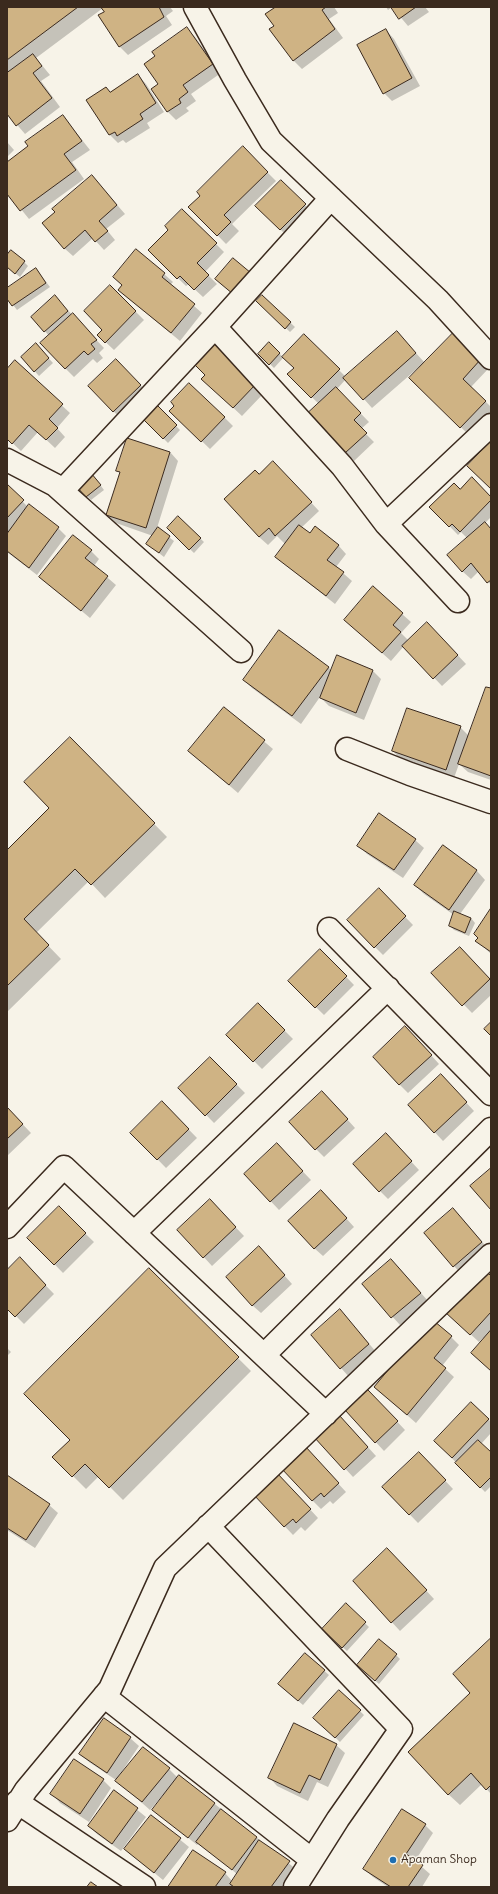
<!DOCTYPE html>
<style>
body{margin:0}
#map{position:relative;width:498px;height:1894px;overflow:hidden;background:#f7f3e8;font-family:Delius,sans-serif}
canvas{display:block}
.frame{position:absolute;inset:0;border:8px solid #3b2a1e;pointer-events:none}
</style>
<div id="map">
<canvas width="498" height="1894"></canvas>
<div class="frame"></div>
</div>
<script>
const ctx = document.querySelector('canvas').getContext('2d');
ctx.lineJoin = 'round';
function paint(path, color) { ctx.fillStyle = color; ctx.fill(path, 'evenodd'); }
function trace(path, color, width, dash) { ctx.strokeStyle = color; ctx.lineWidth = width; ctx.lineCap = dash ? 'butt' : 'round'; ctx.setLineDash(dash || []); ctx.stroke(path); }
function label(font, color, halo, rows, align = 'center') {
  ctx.font = font + ' Delius,sans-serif'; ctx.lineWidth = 3; ctx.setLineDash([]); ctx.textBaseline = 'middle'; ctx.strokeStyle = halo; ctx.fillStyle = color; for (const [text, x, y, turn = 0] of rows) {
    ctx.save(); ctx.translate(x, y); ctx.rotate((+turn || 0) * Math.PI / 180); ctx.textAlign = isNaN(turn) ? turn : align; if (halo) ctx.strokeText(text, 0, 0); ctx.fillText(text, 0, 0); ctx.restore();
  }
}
const shadow = new Path2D(`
 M7,7H170L173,11L166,16L172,25L128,55L120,47L103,8L36,58L50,75L41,81L60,107L25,134L7,113Z
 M274,7H334L338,13L329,19L343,38L302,69L293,60L275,26Z
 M386,7H425L429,12L408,26L392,7L388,10Z
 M187,29L195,37L221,73L191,94L196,101L186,108L189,111L176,120L168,112L152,89L159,84Z
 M386,30L394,39L420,86L392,101L384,93Z
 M138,75L146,84L164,112L147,123L150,128L126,143L123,140L118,143L110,135L87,101L106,88L111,93Z
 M63,116L90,150L72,162L84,179L29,219L7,192V163L30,147Z
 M7,142L14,150L7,157Z
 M243,148L276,181L232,224L239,231L226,244L190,207Z
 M92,176L125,214L106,229L115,240L104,250L93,238L73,256L64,248L56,212Z
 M281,182L313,213L289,238L257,206Z
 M182,210L224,252L205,272L217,284L203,297L189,284L186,286L149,250L169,230Z
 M7,257L24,262L28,266L20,277L7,267Z
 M36,269L50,287L17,310L7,297V289Z
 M164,274L173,282L170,285L202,313L180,341L128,298L120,290L123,286L114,277Z
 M110,286L144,320L114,350L98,335L103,330Z
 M262,296L295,327L290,332L258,301Z
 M59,301L104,348L99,353L103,358L97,363L93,359L74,377L65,368L49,336L33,317Z
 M454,333L489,368L471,387L491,407V413L469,435L410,378L420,368L419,367L372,408L346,379L337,389L369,422L361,429L374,442L354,461L310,413L319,404L288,374L295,368L284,357L274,368L260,354L269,344L283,357L304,336L346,377L405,341L425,363Z
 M214,345L264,393L242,416L211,387Z
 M40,349L53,363L39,376L22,357Z
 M116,360L149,394L122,420L89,386Z
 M15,362L70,413L57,428L65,437L55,448L38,432L21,451L7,438V371Z
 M175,406L224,417L233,426L210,449L179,419Z
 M157,407L180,430L168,443L144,419Z
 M170,452L178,461L157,528L174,541L164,557L147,544L153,536L116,523L107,515L121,474L118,470Z
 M282,471L319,511L301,528L310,534L338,545L346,554L336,567L352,581L335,604L276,557L285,544L277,536L268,545L259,537V476Z
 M96,479L104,490L91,500L87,496Z
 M7,486L28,507L58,528L66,536L37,575L7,552Z
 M460,490L491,498V517L485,523L491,530V585L479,571L471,579L462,571L467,538L461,532L458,535L431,507Z
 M178,517L204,542L194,553L168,528Z
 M91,551L99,559L94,566L116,585L90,618L41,577Z
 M402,614L411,622L401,633L409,641L436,632L466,664L442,686L404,646L391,661L354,628Z
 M328,667L332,671L372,670L381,679L364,720L329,706L320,697L301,724L252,688L244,680Z
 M491,689V780L468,772L459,764L454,778L401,760L393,751L460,727L469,736Z
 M224,708L273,749L238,793L189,751Z
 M70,738L167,837L105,898L89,881L36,933L61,959L7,1012V851L51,808Z
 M415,840L424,848L403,878L367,854L359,846Z
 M443,847L477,871L485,880L460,914L471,918L475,923L469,936L454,930L450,926L454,915L424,894L415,885Z
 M379,890L413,925L383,955L348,920Z
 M491,910V954L477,941Z
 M320,950L354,985L324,1015L289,981Z
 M468,956L491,981V995L472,1013L433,973Z
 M258,1004L293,1039L262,1069L228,1035Z
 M414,1036L439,1064L408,1093L399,1084Z
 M210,1058L245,1093L214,1123L180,1088Z
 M449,1084L474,1111L443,1141L409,1105Z
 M330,1100L355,1128L324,1157L316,1149Z
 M162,1102L197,1138L166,1168L132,1133Z
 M7,1108L31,1133L7,1156Z
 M394,1143L419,1170L388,1199L380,1191Z
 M285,1153L311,1180L279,1210L245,1174Z
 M329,1199L354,1227L323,1256L314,1248Z
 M59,1208L94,1242L63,1273L29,1238Z
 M218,1209L244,1236L212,1266L179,1230Z
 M461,1217L489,1250L462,1275L425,1233Z
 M267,1256L292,1284L261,1313L252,1305Z
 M20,1259L54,1294L24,1324L7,1307V1271Z
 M399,1268L428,1301L400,1325L363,1284Z
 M149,1270L251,1371L123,1500L99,1476L86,1489L54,1457L71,1440Z
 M491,1277V1371L484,1340L483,1338L479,1342L455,1320Z
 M348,1319L377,1353L349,1377L312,1335Z
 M451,1337L459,1345L442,1366L454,1377L416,1423L375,1387Z
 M7,1348L11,1352L7,1356Z
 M376,1399L405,1430L384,1451L346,1410Z
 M471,1403L491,1422V1433L481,1444L491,1453V1486L485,1492L435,1441Z
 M347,1424L376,1456L353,1477L316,1437Z
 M419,1453L453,1489L418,1523L383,1487Z
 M313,1456L346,1492L333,1504L330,1501L321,1509L312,1500Z
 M7,1477L49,1505L58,1513L35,1548L7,1530Z
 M285,1482L318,1518L305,1531L301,1527L293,1535L254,1494Z
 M396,1558L434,1599L400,1631L354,1581Z
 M346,1605L369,1627L347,1651L328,1634Z
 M491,1640V1794L482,1784L460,1805L448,1794L472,1693Z
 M305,1654L329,1675L303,1705L284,1689Z
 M396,1655L400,1659L379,1684L362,1670Z
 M339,1691L364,1715L340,1742L315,1718Z
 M104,1719L130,1738L139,1746L117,1779L169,1769L178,1778L180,1776L297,1870L285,1887H170L225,1873L232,1881L237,1874L199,1843L197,1845L154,1810L164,1796L163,1795L150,1810L116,1780L89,1762L80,1754Z
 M336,1745L345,1753L328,1787L317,1782L308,1801L277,1786L269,1777Z
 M103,1780L111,1788L89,1822L60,1803L52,1794Z
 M114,1791L146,1817L121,1851L97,1834L89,1826Z
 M151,1816L189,1847L163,1880L125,1849Z
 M425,1825L433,1833L415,1861L430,1874L422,1887H388L373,1877L364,1869Z`);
const building = new Path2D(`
 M7,7H78L7,60Z
 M101,7H159L164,17L119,47L98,15L104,12Z
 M273,7H326L322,10L335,29L293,61L269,29L274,26L265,14L274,8Z
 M391,7H416L399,19Z
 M187,27L213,64L183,85L188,92L179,99L181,103L167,112L151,89L158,84L144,64L155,56L152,52Z
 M386,29L412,78L383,94L357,45Z
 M33,54L42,66L33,73L52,98L16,126L7,114V73Z
 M138,74L156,103L140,114L143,119L117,136L115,132L109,135L86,100L106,87L110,92Z
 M63,115L82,141L64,154L76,170L20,211L7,194V162L28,146L25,142Z
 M243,146L268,172L224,215L231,222L217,236L188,207L200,196L197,192Z
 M92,175L117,205L99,221L108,231L95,242L85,230L64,249L42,223L55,212L52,209Z
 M281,180L306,204L280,230L255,206Z
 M182,209L217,243L197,263L209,275L194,290L180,276L177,279L148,250L168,230L165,226Z
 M136,249L165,273L162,277L195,304L171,333L118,290L122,285L113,277Z
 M11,250L25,261L15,274L7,267V255Z
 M233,258L251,273L233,294L215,279Z
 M36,268L46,283L12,306L7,299V288Z
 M110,285L136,311L105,343L97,335L102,330L84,311Z
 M55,295L68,311L44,332L31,317Z
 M262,295L291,322L285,329L256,301Z
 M73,313L97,340L91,344L95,349L88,355L84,351L65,369L40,343Z
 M397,331L416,353L363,400L343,378Z
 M454,332L481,359L463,379L486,401L460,428L409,378Z
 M304,334L340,369L311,398L287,374L294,368L282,357Z
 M269,342L280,353L269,365L258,354Z
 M36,343L49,358L34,372L21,357Z
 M214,344L256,384L233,408L201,379L205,375L195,365Z
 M116,359L141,385L113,412L88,386Z
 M15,360L63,404L49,419L58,428L46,440L29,425L12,444L7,439V369Z
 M189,383L225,417L201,442L169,411L174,406L171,402Z
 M336,387L361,413L354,420L367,433L345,453L308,413Z
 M157,405L177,425L163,439L143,419Z
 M127,438L170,452L146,528L106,515L120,472L116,471Z
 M491,441V489L467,466Z
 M273,461L312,502L275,536L269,528L259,537L224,499L255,470L259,474Z
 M91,473L101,485L86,497L76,486Z
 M472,477L491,497V500L460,532L452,524L449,527L429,507L454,483L460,489Z
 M7,484L24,500L7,518Z
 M29,504L59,527L29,568L7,551V534Z
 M178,516L201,538L189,550L167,528Z
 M485,522L491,529V580L487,583L471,563L462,572L447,555Z
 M299,525L310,533L315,526L339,545L327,560L344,572L326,596L275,557Z
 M158,527L170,536L159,553L146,544Z
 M73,535L92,550L85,558L108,576L81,611L39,577Z
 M373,586L403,613L393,625L401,632L382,653L344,620Z
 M427,622L458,655L433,679L402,646Z
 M279,630L329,667L292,716L243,680Z
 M337,655L373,670L356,713L320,698Z
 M486,687L491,688V776L458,764Z
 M224,707L265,740L229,785L188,751Z
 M407,708L461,726L446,770L392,751Z
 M70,737L155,823L91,885L75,869L24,919L49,945L7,986V850L49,808L24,782Z
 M379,813L416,839L394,870L357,846Z
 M443,845L477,870L449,910L414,885Z
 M379,888L406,916L374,948L347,920Z
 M491,908V952L475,941L478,938L474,934Z
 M454,911L471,918L465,933L449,926Z
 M460,947L490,979L462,1006L431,973Z
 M320,949L347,976L315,1008L288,981Z
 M258,1003L285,1030L253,1062L226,1035Z
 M491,1022V1036L484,1029Z
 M405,1026L432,1055L399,1085L373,1057Z
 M210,1057L237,1084L205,1116L178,1088Z
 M441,1074L467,1102L434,1133L408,1105Z
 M322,1091L348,1119L315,1150L289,1122Z
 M162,1101L189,1129L157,1160L130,1133Z
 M7,1107L23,1124L7,1139Z
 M386,1133L412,1161L379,1192L353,1164Z
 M277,1143L303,1171L270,1202L244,1174Z
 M491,1168V1210L470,1186Z
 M321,1190L347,1218L314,1249L288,1221Z
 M210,1199L236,1227L203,1258L177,1230Z
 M59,1206L86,1233L54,1265L27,1238Z
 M453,1208L482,1242L453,1267L424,1233Z
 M259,1246L285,1275L252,1306L226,1277Z
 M20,1257L46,1285L15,1317L7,1309V1270Z
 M391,1259L421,1293L391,1318L362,1284Z
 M149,1268L239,1357L109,1488L85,1464L72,1477L52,1457L70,1440L24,1394Z
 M484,1269L491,1276V1312L470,1335L445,1312Z
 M340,1309L369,1344L340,1369L311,1335Z
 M434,1321L452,1336L434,1358L446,1368L407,1415L374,1387L413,1340L416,1342Z
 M491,1330V1371L471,1353Z
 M367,1389L398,1421L375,1443L345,1410Z
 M471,1402L489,1419L452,1458L434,1441Z
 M339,1415L368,1447L344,1470L314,1437Z
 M478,1440L491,1452V1477L480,1488L455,1463Z
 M305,1446L339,1483L324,1497L321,1493L312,1501L281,1468Z
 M419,1452L446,1480L409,1515L382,1487Z
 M276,1472L311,1509L296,1523L293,1519L284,1527L253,1494Z
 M7,1475L50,1504L26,1540L7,1528Z
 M387,1548L427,1590L391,1623L353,1581Z
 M346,1603L366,1622L342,1648L322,1629Z
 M491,1638V1785L486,1790L471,1773L448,1795L408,1752L470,1693L453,1674Z
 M379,1639L397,1654L375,1681L357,1665Z
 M305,1653L325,1670L298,1701L278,1684Z
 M339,1690L361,1710L335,1738L313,1718Z
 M104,1718L131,1737L107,1773L79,1754Z
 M294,1723L337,1744L320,1780L309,1775L300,1793L268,1778Z
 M143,1747L170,1768L142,1802L115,1781Z
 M74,1759L104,1779L80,1814L50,1794Z
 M179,1775L215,1803L188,1838L152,1810Z
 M114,1790L138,1808L112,1844L88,1826Z
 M221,1809L257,1837L232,1870L196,1842Z
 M402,1809L426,1824L406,1854L423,1865L408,1887H391L363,1869Z
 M151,1815L181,1838L154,1873L124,1849Z
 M259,1840L290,1861L271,1887H234L230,1884Z
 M193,1850L226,1872L215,1887H168Z
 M91,1882L98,1887H87Z`);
const minor = new Path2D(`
 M195,7L235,80L271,141L438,300L491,358
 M215,327L342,466L386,524L458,601
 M7,460L55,485L241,651
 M62,491L215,327L331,198
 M386,524L491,425
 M347,749L410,774L491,802
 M329,929L491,1094
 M7,1227L64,1167L326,1414
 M134,1233L388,988
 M264,1355L491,1129
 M208,1526L401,1729L338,1819L295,1887
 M104,1696L312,1860
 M17,1802L144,1887
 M7,1820L26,1790L110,1689L165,1568L491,1255`);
const markers = [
 [393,1860,4,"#1f6fb2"]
];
const poiNames = [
 ["Apaman Shop",401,1860]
];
paint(shadow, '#0003');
paint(building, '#cfb384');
trace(building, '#3b2a1e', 1);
trace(minor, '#3b2a1e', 25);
trace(minor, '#f7f3e8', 22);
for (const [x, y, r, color] of markers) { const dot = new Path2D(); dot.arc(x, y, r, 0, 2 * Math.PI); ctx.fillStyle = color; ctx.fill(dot); trace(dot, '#f7f3e8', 1.5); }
label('12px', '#3b2a1e', '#f7f3e8', poiNames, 'left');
</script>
